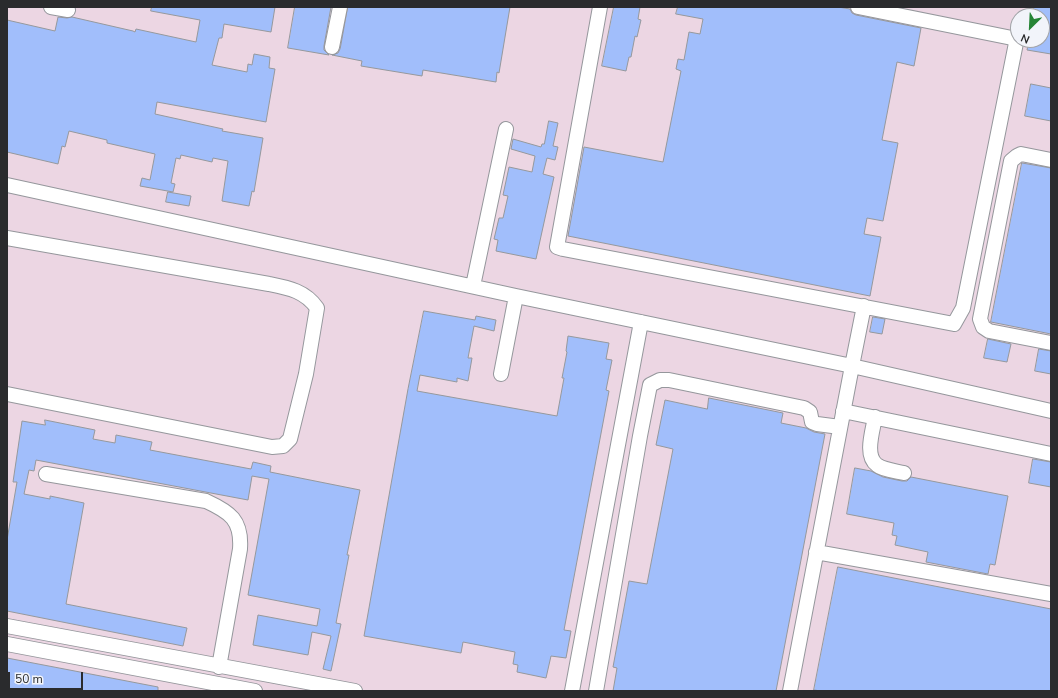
<!DOCTYPE html>
<style>
body{margin:0}
#map{position:relative;width:1058px;height:698px;overflow:hidden;background:#e4e7ec;font-family:"Nunito Sans",sans-serif}
canvas{display:block}
.frame{position:absolute;inset:0;border:8px solid #2a2b2d;pointer-events:none}
.north{position:absolute;left:1010px;top:8px;width:40px;height:40px;box-sizing:border-box;background:#f2f4fa;border:1px solid #a2a4a8;border-radius:50%;rotate:204deg;font-size:11px;font-weight:700;line-height:16px;text-align:center;color:#2a2b2d}
.north::after{content:'';display:block;margin:auto;width:14px;height:18px;background:#268436;clip-path:polygon(50% 0,100% 100%,50% 72%,0 100%)}
.scale{position:absolute;left:8px;top:672px;width:75px;height:18px;box-sizing:border-box;border:2px solid #2a2b2d;border-top:0;padding-left:5px;font-size:12px;line-height:14px;white-space:nowrap;color:#2a2b2d;-webkit-text-stroke:3px #f2f4fa;paint-order:stroke}
</style>
<div id="map">
<canvas width="1058" height="698"></canvas>
<div class="frame"></div>
<div class="north">N</div>
<div class="scale">50 m</div>
</div>
<script>
const ctx = document.querySelector('canvas').getContext('2d');
ctx.lineJoin = 'round';
function paint(path, color) { ctx.fillStyle = color; ctx.fill(path, 'evenodd'); }
function trace(path, color, width, dash) { ctx.strokeStyle = color; ctx.lineWidth = width; ctx.lineCap = dash ? 'butt' : 'round'; ctx.setLineDash(dash || []); ctx.stroke(path); }
const industrial = new Path2D(`
 M7,7H1051V691H7ZM1018,16H1042V40H1018Z`);
const building = new Path2D(`
 M152,7H275L271,32L224,24L222,38H219L212,65L247,72L248,64L252,65L254,54L270,57L269,68L275,69L266,122L157,102L155,114L223,129L222,131L263,138L254,192L252,191L249,206L222,201L228,161L213,158L212,162L181,155L180,159L176,158L171,183L175,184L173,192L140,186L142,178L150,180L155,154L107,143V140L69,131L65,147L62,146L58,164L7,152V20L55,31L58,17L67,18L72,17L133,31L135,32L136,29L196,42L200,20L151,11Z
 M295,7H331L324,46V50L329,55L288,48Z
 M348,7H510L499,73L497,72L496,82L423,70L422,76L361,66L362,61L332,55L338,53L340,49Z
 M614,7H640L638,19L641,20L637,37L635,36L631,57H629L626,71L602,66Z
 M678,7H838L850,9L852,13L856,15L921,28L914,66L897,62L882,140L898,143L883,221L867,218L864,234L881,237L870,296L568,236L584,147L663,162L681,71L676,69L678,59L684,60L689,32L700,34L703,19L676,14Z
 M1034,7H1051V54L1027,50L1029,40H1042V16H1032Z
 M1031,84L1051,88V121L1025,116Z
 M549,121L558,123L553,146L558,147L555,160L547,158L543,174L554,177L536,259L496,251L498,240L494,239L499,218H503L508,196L503,195L509,167L532,172L535,156L511,149L513,139L541,147L542,144H544Z
 M1022,163L1051,168V334L991,322Z
 M168,192L191,196L189,206L166,202Z
 M424,311L475,320L476,316L496,320L494,331L474,326L468,358H472L468,381L457,378V382L420,375L417,391L557,416L564,378H562L567,352L566,351L568,336L609,343L606,359L612,360L606,390L609,391L564,630L571,631L566,658L551,656L546,678L517,672L518,665L513,664L515,652L463,642L461,653L364,636L408,389Z
 M873,317L885,319L882,334L870,332Z
 M988,339L1011,344L1007,362L984,358Z
 M1039,349L1051,351V374L1035,371Z
 M709,398L783,413L781,423L806,428L814,432L825,434L776,691H613L617,668L613,667L629,581L647,584L673,449L656,445L665,400L707,409Z
 M45,420L95,430L93,439L115,443L116,435L152,442L150,450L251,469L253,462L271,466L270,472L360,490L347,555H349L336,623L341,624L331,671L323,669L331,636L312,632L308,655L253,645L258,615L317,626L320,609L248,595L269,479L252,476L248,500L36,460L34,471L29,470L24,494L50,499V496L84,503L66,604L187,628L183,646L7,611V540L17,482H13L22,421L45,425Z
 M1033,459L1051,462V487L1029,483Z
 M855,468L871,471L883,477L902,481H907L911,477L1008,496L995,565L990,564L988,574L926,562L928,552L895,545L897,536L892,535L894,523L847,514Z
 M838,567L1051,609V691H821L814,690Z
 M7,658L158,687V691H7Z`);
const minor = new Path2D(`
 M51,7L68,10
 M600,7L557,247L563,249L954,324L963,308L1016,43L1012,38L858,7
 M332,47L340,7
 M1051,160L1021,154L1017,156L1011,161L980,319L983,327L989,331L1051,343
 M7,185L516,296L852,366L1051,411
 M7,238L269,284C289,288 305,291 317,308L306,374L290,439L283,446L272,447L7,394
 M473,286L506,129
 M501,374L516,296
 M843,411L1051,454
 M875,417C873,430 864,456 877,465C883,470 896,471 904,473
 M46,474L206,501C230,512 242,520 240,549L219,667
 M816,552L1051,594
 M7,626L355,691
 M7,644L255,691
 M572,691L641,322
 M596,691L640,436L650,385L660,380H669L804,408L810,412L812,422L817,424L840,427
 M790,691L852,366L864,306`);
paint(industrial, '#ecd6e3');
paint(building, '#a1befb');
trace(building, '#96999d', 1);
trace(minor, '#95979c', 16);
trace(minor, '#fff', 14);
</script>
